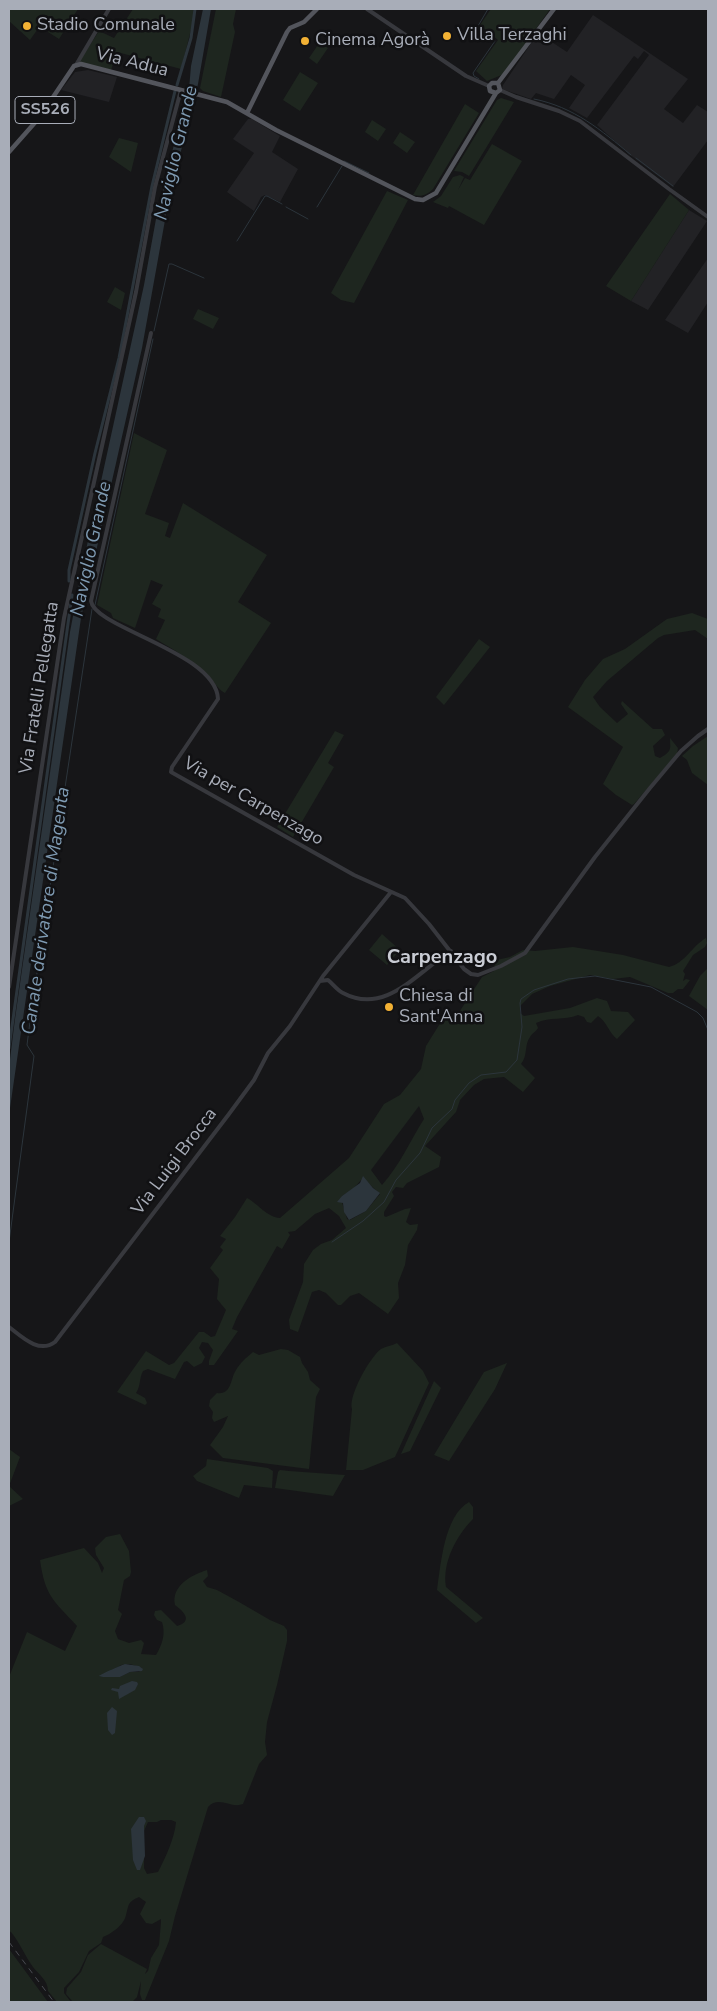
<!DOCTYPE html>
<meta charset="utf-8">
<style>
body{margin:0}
#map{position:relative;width:717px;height:2011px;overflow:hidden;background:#161618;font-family:"Nunito Sans",sans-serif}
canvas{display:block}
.frame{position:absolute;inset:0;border:10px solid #a8adb8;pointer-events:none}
</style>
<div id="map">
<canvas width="717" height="2011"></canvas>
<div class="frame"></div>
</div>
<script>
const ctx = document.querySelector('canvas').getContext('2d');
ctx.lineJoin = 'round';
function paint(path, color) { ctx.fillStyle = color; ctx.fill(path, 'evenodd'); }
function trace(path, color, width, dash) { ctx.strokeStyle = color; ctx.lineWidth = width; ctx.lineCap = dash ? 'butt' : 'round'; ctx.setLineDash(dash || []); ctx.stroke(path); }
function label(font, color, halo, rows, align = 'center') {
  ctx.font = font + ' "Nunito Sans",sans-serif'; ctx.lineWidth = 5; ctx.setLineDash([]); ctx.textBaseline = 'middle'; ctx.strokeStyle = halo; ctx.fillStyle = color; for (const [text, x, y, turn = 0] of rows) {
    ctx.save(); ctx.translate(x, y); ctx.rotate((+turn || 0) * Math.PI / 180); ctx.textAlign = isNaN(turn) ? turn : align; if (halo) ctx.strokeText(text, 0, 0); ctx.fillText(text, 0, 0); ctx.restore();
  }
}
const built = new Path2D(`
 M593,15L688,79L664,109L683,123L697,105L708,112V140L673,187L629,154L597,125L649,55L644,51L638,59L634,56L587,118L569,108L585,85L571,75L554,99L536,93L531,99L502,89L503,85L538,33L567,52Z
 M88,70L117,77L109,102L61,90L75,72Z
 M248,119H252L280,136L272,152L298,169L280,202L265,195L261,197L254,211L227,192L254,153L233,139Z
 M689,210L707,221L648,310L631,301Z
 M708,258V302L688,333L665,320Z`);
const green = new Path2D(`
 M9,9H78L59,39L48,32L50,29L42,23L30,40L9,21Z
 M133,9H193L194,18L181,69L117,52L111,70L79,62L99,31L114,38Z
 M216,9H236L233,24L235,32L221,97L203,91L200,88Z
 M491,9H550L504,74L487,81L476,71L498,40L480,25Z
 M320,42L328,48L317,64L309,58Z
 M300,72L318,83L300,111L283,100Z
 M501,98L514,102L469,176L462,172L454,171L497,100Z
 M465,104L479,113L433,189C427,195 422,197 413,195Z
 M372,120L386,129L378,141L365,132Z
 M400,132L415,142L407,153L393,143Z
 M119,138L138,143L131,172L109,157Z
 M492,144L522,161L484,225L449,206L448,208L433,202L441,196L453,177L460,175L464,177L458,190L465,178L470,180Z
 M387,191L408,200L354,303L341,300L331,293Z
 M670,194L689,210L631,301L606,286Z
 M115,287L125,293L121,310L107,302Z
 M198,309L219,318L213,329L193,319Z
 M134,433L167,450L145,514L169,523L165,536L170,538L183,503L267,555L238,602L271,623L225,693C218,690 214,681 209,676C193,661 174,650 156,639L165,620L158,617L161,609L152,604L163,585L151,580L135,628L113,618L111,613L97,605Z
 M692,613L708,619V639L695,630L664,635L658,638L607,681L593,697L600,707L617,723L628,714L621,704L622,701L653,729H662L665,735L653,746L655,756L660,758C673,751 670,748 670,738L678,748L677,754L634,804L632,805L616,795L603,784L623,747L568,707L585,680L603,659L625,649L667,619Z
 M479,639L490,647L444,705L436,697Z
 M335,731L344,735L328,763L334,767L293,837L277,827Z
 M708,736V785L692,773L687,760L682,756L693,746Z
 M382,934L400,950L387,965L369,950Z
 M706,938L707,943L705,947L693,955L683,971L685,974L683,981L686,979L690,980L683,989H678L673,993H668L630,977L613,979L590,975L550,986L532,994L520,1006V1013L524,1016L570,1008L597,998L607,1001L611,1011L628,1012L635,1020L617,1039C609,1033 607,1022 598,1016L591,1023L587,1022L584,1017L578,1015C564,1021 550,1016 536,1023L538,1028C536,1032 532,1033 530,1037C524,1045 528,1056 521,1064L535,1078L523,1092L504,1077L484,1079L474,1085L460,1100L456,1112L425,1146L441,1157L439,1167L407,1183L403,1188L396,1187L392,1192L394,1196L384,1212V1216L386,1217L405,1209L411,1208L406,1222L410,1225L418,1224L417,1230L408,1245L405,1265L398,1283L399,1298L388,1314L359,1293L350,1296L341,1305H338L326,1293L319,1290L312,1292L298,1332L290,1329L289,1320L303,1282L304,1264L313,1250L321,1244L332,1240L346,1228L339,1216L329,1208L315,1214L295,1231L288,1232L290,1235L282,1249L277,1246L237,1317L232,1329L238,1331L214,1365H209V1361L213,1350L208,1343L202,1342L199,1348L205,1357L202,1363L194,1367L187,1361L184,1362L175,1379L148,1369L143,1371C139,1378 141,1386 136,1393L145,1398L147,1403L145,1405L117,1392L146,1351L169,1365L174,1363L199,1332H204L211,1337L215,1336L226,1310L217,1299L219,1279L210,1268L223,1250L220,1247L226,1239L220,1236L235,1217L247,1198C257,1203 268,1218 280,1218L349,1158L384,1104L400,1095L421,1069L426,1046L444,1017L450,1012L456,1017L482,977L494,971L495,963L492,961L510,957L523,950L535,951L573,947L623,955L669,967C685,963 692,946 706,938ZM419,1106L424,1119C410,1141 400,1165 382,1185L371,1170ZM363,1178L380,1194L366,1211L350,1220L347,1219L341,1199L342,1196L353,1189Z
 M708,968V1010L689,996L700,976Z
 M397,1343L423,1371L429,1383L395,1457L363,1470H346L352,1409C348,1396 370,1357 381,1349C386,1346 392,1346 397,1343Z
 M281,1349L288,1350L300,1357L302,1363L308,1372L310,1380L320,1389L316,1397L309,1469L223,1458L210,1445L223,1427L228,1416L214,1422L212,1418L213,1412L209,1406L210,1400L217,1393C232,1395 230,1379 236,1370C240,1363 247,1357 253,1352L259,1355Z
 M507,1363L495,1389L449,1461L434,1455L484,1372Z
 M434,1381L441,1388L410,1451L401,1454Z
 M9,1449L20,1457L9,1486L23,1499L9,1506Z
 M207,1459L268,1468L273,1471L272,1488L244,1485L239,1498L197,1481L193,1476L206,1466Z
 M280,1470L289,1471L345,1475L333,1496L275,1488L278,1472Z
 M469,1502L473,1507V1519C456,1536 442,1563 446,1587L483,1618L476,1623L437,1590C441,1564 444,1516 469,1502Z
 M120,1534L129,1551L131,1572L130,1576L124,1580L118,1610L122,1614L115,1631L118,1639L129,1643L141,1640L144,1643L141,1654L156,1655C162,1645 166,1634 162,1622L157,1620L154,1615L155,1611L161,1610L177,1626C194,1621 183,1611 175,1605C171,1586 191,1575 207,1570L208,1576L203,1581L207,1587L217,1590L239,1602L270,1620L284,1626L287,1630V1641L277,1685L267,1722L265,1742L267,1755L259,1764L243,1804C231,1809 219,1795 208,1807L175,1916L169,1941L145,2000H142L140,1994L141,1981L137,1997L132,2002H73L66,1994L67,1988L81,1972L88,1955L101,1944L147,1969L145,1974L148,1971L151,1958L159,1945L161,1922V1919L152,1924L146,1923L140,1914L146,1902L139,1897C127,1902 129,1905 126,1915C124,1925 111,1934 103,1937L101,1943L89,1951L79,1972L64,1988V1993L71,2002H57L48,1991C48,1980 39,1975 33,1967C25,1956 20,1943 11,1932L9,1931V1677L27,1632L65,1651L77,1626C53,1600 45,1596 40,1560L84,1548L98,1563L102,1573L104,1568L96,1555L95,1548L106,1537ZM130,1664L142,1668L139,1672H130L120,1677H103L121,1665ZM161,1820H171L176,1822C175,1837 165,1859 158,1872L147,1874L144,1868V1831L148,1822H157Z
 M9,1949L48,2002H9Z`);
const water = new Path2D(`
 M203,9H211L198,84L169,198L142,348L81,618L9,1115V1067L15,1019L70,632L82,568L144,285L156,219L183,107L189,89L191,66Z
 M363,1176L373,1188L380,1193L366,1211L349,1220L344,1212L343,1203L337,1202L342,1196L360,1183Z
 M125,1664L139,1666L143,1669L142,1671L130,1672L120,1677H103L99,1676C101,1674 122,1665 125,1664Z
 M132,1681L137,1682L138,1684L135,1690L119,1699L118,1692L111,1690L112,1688L119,1689L120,1686Z
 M112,1707L117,1711L115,1733L112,1735L108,1730L107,1713Z
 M139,1817H144L146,1821L144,1826L145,1856L140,1870H137L133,1860L131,1829Z`);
const stream = new Path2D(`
 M479,79L474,76L473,73L495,41L478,26L488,9
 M534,99C574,107 601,130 631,155
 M636,158L673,186
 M344,161L369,173
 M286,207L308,219
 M317,207L342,166
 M237,241L265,196H267L282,204
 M154,331L169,264H172L204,278
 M95,605L153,339
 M9,1242L34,1056L27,1045L32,1006L92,609
 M332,1242L363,1221L384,1202L396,1180L420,1153L432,1128L452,1109L455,1100L469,1083L481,1075L506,1072L517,1060L522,1027L520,1003L521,999L534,990L568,979L595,976L651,987L697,1012L703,1018L708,1030`);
const canal = new Path2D(`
 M177,85L191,38L195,9
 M69,581V570L95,453L119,358L152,186L175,91
 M9,1048L72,595`);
const tertiary = new Path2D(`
 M367,9L466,76L489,86
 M76,65L109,9
 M500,90L516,97L559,111L580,121L669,189L708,217
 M151,333L91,601C94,628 216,652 218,699L172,767L171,772L354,875L405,898L429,924L464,969L471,974L478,975L501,966L525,953L595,857L650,788L681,751L698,736L708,729
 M320,981L328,980C333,984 337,990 343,993C386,1016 418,971 451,951
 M9,987L64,618L136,292L155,187L181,90
 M9,1327C22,1337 39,1354 55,1342L229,1114L254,1080L268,1053L290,1026L323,976L391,892`);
const primary = new Path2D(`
 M498,83L554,9
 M496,93L490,91L489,86L492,83H498
 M247,113L287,32L290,28L304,22L317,9
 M9,152L39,118L74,66L81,64L227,102L276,130L415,199L423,200L436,193L496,93L500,90L498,83`);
const rail = new Path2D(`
 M9,1942L54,2002`);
const markers = [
 [27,26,5,"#f2b134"],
 [447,36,5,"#f2b134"],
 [305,41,5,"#f2b134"],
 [389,1007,5,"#f2b134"]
];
const shields = [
 [45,110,60]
];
const shieldNames = [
 ["SS526",45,110]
];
const poiNames = [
 ["Stadio Comunale",37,26],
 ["Villa Terzaghi",457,36],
 ["Cinema Agorà",315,41],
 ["Chiesa di",399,997],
 ["Sant'Anna",399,1018]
];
const streetNames = [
 ["Via Adua",132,63,14],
 ["Via Fratelli Pellegatta",40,688,-81],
 ["Via per Carpenzago",253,802,30],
 ["Via Luigi Brocca",175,1162,-53]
];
const waterNames = [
 ["Naviglio Grande",177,153,-77],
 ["Naviglio Grande",92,549,-78],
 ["Canale derivatore di Magenta",47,911,-82]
];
const quarterNames = [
 ["Carpenzago",442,958]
];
paint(built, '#222225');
paint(green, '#1e261f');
paint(water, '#2c353c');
trace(stream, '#2c353c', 1);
trace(canal, '#2c353c', 3);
trace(tertiary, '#37383d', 4);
trace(primary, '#53555c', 4.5);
trace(rail, '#4a4c52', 1, [6, 5]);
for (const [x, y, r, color] of markers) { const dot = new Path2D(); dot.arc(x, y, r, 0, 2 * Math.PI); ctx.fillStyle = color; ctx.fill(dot); trace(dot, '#111113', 2); }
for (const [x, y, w] of shields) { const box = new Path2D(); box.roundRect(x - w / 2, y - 13.5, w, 27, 4); ctx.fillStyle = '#111113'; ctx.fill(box); trace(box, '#a8adb8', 1); }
label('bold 16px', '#a8adb8', null, shieldNames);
label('18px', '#a8adb8', '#111113', poiNames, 'left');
label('18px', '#a8adb8', '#111113', streetNames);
label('italic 19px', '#7f9bb3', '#111113', waterNames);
label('bold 20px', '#c9ccd4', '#111113', quarterNames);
</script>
